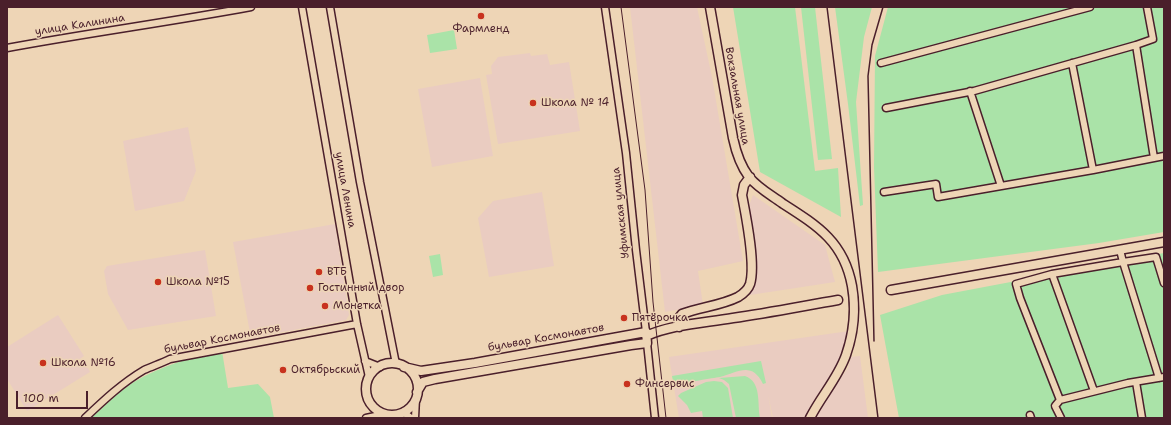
<!DOCTYPE html>
<meta charset="utf-8">
<style>
body{margin:0}
#map{position:relative;width:1171px;height:425px;overflow:hidden;background:#eed5b6;font-family:"Shantell Sans",sans-serif}
canvas{display:block}
.frame{position:absolute;inset:0;border:8px solid #4a1f2b;pointer-events:none}
.scale{position:absolute;left:16px;top:391px;width:72px;height:18px;box-sizing:border-box;border:2px solid #4a1f2b;border-top:0;padding-left:5px;font-size:12px;line-height:14px;white-space:nowrap;color:#4a1f2b;-webkit-text-stroke:3px #eed5b6;paint-order:stroke}
</style>
<div id="map">
<canvas width="1171" height="425"></canvas>
<div class="frame"></div>
<div class="scale">100 m</div>
</div>
<script>
const ctx = document.querySelector('canvas').getContext('2d');
ctx.lineJoin = 'round';
function paint(path, color) { ctx.fillStyle = color; ctx.fill(path, 'evenodd'); }
function trace(path, color, width, dash) { ctx.strokeStyle = color; ctx.lineWidth = width; ctx.lineCap = dash ? 'butt' : 'round'; ctx.setLineDash(dash || []); ctx.stroke(path); }
function label(font, color, halo, rows, align = 'center') {
  ctx.font = font + ' "Shantell Sans",sans-serif'; ctx.lineWidth = 3; ctx.setLineDash([]); ctx.textBaseline = 'middle'; ctx.strokeStyle = halo; ctx.fillStyle = color; for (const [text, x, y, turn = 0] of rows) {
    ctx.save(); ctx.translate(x, y); ctx.rotate((+turn || 0) * Math.PI / 180); ctx.textAlign = isNaN(turn) ? turn : align; if (halo) ctx.strokeText(text, 0, 0); ctx.fillText(text, 0, 0); ctx.restore();
  }
}
const built = new Path2D(`
 M630,7H697L712,77L743,261L698,271L703,305L665,312Z
 M530,53L531,56L547,54L550,65L569,62L580,131L498,144L486,75L492,74L491,66L498,57Z
 M480,78L493,156L432,167L418,89Z
 M188,127L196,171L184,201L135,211L123,141Z
 M542,192L554,266L489,277L478,218L493,201Z
 M753,195L825,245L835,282L750,295L749,281L750,270L756,269L749,224L750,203Z
 M335,224L349,315L346,320L251,338L233,242Z
 M205,250L216,316L128,330L108,294L104,271L107,266Z
 M58,315L84,356L77,361L80,365L88,368L90,372L27,411L7,379V347Z
 M849,331L844,355L808,418H773L768,394L772,418H679L669,357Z
 M860,356L868,418H815L822,403L848,368L851,357Z`);
const green = new Path2D(`
 M733,7H795L815,171L838,168L841,217L760,172Z
 M801,7H815L832,159L818,160Z
 M835,7H872L864,37L856,102L863,205L860,206L848,104Z
 M888,7H1164V232L1099,243L878,272L874,167L875,56Z
 M454,30L457,49L430,53L427,35Z
 M1164,253V418H899L880,315L942,295Z
 M440,254L443,275L433,277L429,256Z
 M222,351L228,388L258,384L270,397L274,418H91C105,406 118,392 134,382C161,366 191,357 222,351Z
 M761,361L766,383L763,384C752,361 738,372 720,377C713,378 685,383 679,383C677,382 675,381 673,381L672,376Z
 M745,376C762,382 757,403 760,418H736L729,384L724,380L719,378Z
 M714,381L722,382L728,388L733,418H703L702,411L691,413L687,405L678,396L681,393L706,382Z`);
const minor = new Path2D(`
 M302,7L357,324L369,377
 M330,7L360,182L396,364
 M605,7L626,153L636,250L646,332
 M1136,45L1154,158
 M7,48C88,33 170,22 251,7
 M881,63L1090,7
 M1072,63L1093,170
 M970,91L1001,186
 M886,108L974,91L1136,45L1153,39L1147,7
 M884,192L936,184L938,197L1093,170L1164,156
 M1120,250L1123,262L1156,257L1164,283
 M1052,274L1094,391
 M647,343L655,418
 M365,361L380,367
 M1136,382L1142,418
 M1060,400L1128,383L1164,377
 M403,412L411,418
 M1030,415L1031,418
 M85,418C104,400 122,383 144,370C153,366 162,363 170,359L357,324
 M366,418L385,414
 M415,418L416,398
 M1061,418L1055,406L1060,400L1020,298L1016,284L1052,274L1123,262L1159,378`);
const major = new Path2D(`
 M710,7L733,138C736,152 740,165 749,177C758,188 771,195 782,203C818,226 844,242 852,286C856,309 854,332 846,355C838,378 821,396 810,418
 M891,290L1164,242
 M679,327L678,319L682,314C700,307 720,306 738,297C743,294 748,290 750,284C756,264 746,216 742,195L744,185L750,177
 M646,336C673,324 704,323 733,318C768,313 803,306 838,300
 M366 389a26 26 0 1 1 52 0a26 26 0 1 1-52 0Z
 M404,367L421,371L475,363L646,332L647,343L631,345L435,379L423,382L417,392`);
const tram = new Path2D(`
 M621,7L645,190L653,302L666,418`);
const rail = new Path2D(`
 M827,7L878,418
 M874,341L868,76L872,45L883,7`);
const markers = [
 [481,16,4,"#c8321e"],
 [533,103,4,"#c8321e"],
 [319,272,4,"#c8321e"],
 [158,282,4,"#c8321e"],
 [310,288,4,"#c8321e"],
 [325,306,4,"#c8321e"],
 [624,318,4,"#c8321e"],
 [43,363,4,"#c8321e"],
 [283,370,4,"#c8321e"],
 [627,384,4,"#c8321e"]
];
const streetNames = [
 ["улица Калинина",80,25,-9],
 ["Вокзальная улица",737,96,80],
 ["улица Ленина",345,190,80],
 ["Уфимская улица",621,213,-96],
 ["бульвар Космонавтов",546,338,-10],
 ["бульвар Космонавтов",222,339,-11]
];
const poiNames = [
 ["Фармленд",481,29,"center"],
 ["Школа № 14",541,103],
 ["ВТБ",327,272],
 ["Школа №15",166,282],
 ["Гостинный двор",318,288],
 ["Монетка",333,306],
 ["Пятёрочка",632,318],
 ["Школа №16",51,363],
 ["Октябрьский",291,370],
 ["Финсервис",635,384]
];
paint(built, '#eaccc1');
paint(green, '#aae3a8');
trace(minor, '#4a1f2b', 9);
trace(major, '#4a1f2b', 11);
trace(minor, '#eed5b6', 6);
trace(major, '#eed5b6', 8);
trace(tram, '#4a1f2b', 1);
trace(rail, '#4a1f2b', 1.5);
for (const [x, y, r, color] of markers) { const dot = new Path2D(); dot.arc(x, y, r, 0, 2 * Math.PI); ctx.fillStyle = color; ctx.fill(dot); trace(dot, '#eed5b6', 1.5); }
label('11px', '#4a1f2b', '#eed5b6', streetNames);
label('11px', '#4a1f2b', '#eed5b6', poiNames, 'left');
</script>
